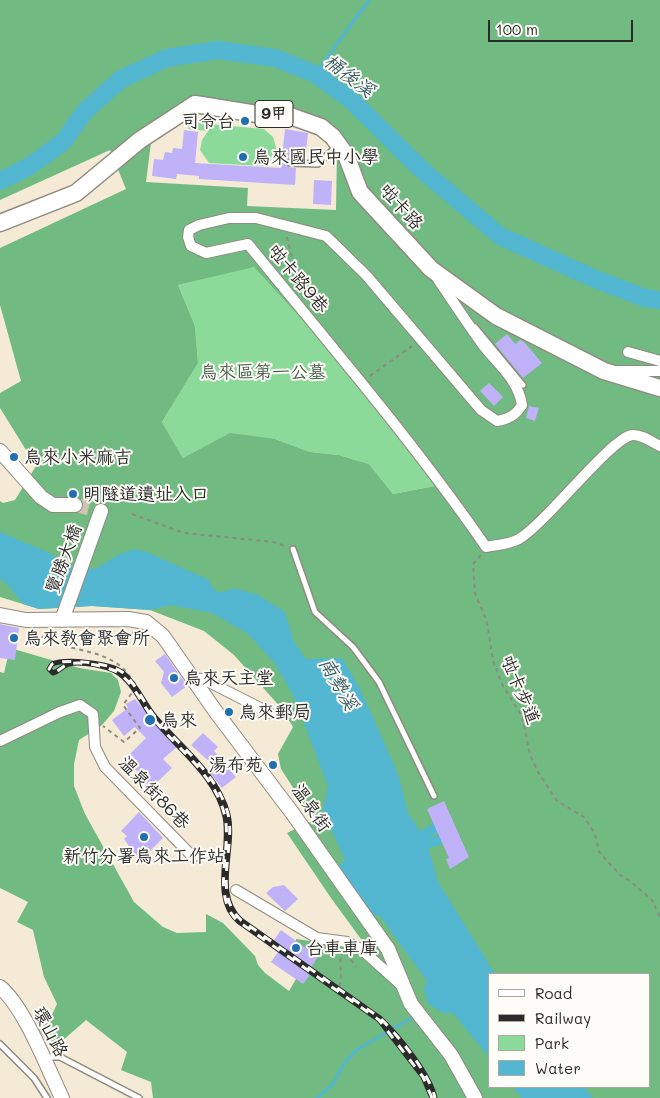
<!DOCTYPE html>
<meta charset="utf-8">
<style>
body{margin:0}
#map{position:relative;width:660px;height:1098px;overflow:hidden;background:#f5ead5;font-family:Mali,sans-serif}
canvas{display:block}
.legend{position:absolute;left:488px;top:973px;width:162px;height:115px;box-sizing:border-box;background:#fdfcf7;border:1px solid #a9a8a5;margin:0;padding:6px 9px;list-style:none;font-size:15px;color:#2b2b2b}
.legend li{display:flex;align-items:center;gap:10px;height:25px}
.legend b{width:25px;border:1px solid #a9a8a5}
.scale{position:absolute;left:488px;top:20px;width:145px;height:22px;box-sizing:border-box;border:2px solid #2b2b2b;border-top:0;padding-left:6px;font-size:15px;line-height:18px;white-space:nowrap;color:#2b2b2b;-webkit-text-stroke:4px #fdfcf7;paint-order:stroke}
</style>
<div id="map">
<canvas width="660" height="1098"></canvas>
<ul class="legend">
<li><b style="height:6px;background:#fff"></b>Road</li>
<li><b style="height:6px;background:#2b2b2b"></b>Railway</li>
<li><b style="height:14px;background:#8cda99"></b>Park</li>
<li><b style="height:14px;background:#53b7d1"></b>Water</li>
</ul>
<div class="scale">100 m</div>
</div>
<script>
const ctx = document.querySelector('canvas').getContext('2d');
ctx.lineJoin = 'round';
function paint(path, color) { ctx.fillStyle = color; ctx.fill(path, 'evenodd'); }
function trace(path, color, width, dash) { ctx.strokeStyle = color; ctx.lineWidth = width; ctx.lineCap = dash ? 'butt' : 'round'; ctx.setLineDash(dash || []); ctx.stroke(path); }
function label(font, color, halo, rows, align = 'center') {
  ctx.font = font + ' Mali,"LXGW WenKai TC",sans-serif'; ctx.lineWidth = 4; ctx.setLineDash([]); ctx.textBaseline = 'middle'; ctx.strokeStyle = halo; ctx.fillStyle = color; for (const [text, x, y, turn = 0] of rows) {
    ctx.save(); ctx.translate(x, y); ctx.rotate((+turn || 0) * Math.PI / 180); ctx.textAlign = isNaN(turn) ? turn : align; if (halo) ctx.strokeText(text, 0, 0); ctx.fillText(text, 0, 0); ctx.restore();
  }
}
const green = new Path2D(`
 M189,122L264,129L273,137L277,151L269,163L263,166L209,163L200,150L202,140L208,131L188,129Z
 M254,266L332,352L435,486L393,494L369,464L339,455L310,452L275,439L183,458L162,422L198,363L195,326L178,285Z`);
const forest = new Path2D(`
 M0,0H660V1098H153L151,1082L121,1070L127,1052L86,1020L53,1049L39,1030L49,1021L57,1004L44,977L33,930L17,922L28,902L0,888V672L4,673L10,648L79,668L111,673L118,680L121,692L114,711L102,725L79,740L74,764V786L85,814L134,902L163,927L177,933L206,932V914L223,923L255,956L258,965L265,973L289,991L296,979V939L350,947L377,961L331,898L287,833L314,820L281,769L278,754L293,727L282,709L234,655L204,631L150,610L92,606L39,609L0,597V501L3,503L15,500L36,466L0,408V393L21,381L0,305V248L126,189L110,150L0,200ZM199,111L283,117L323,135L337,151L336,210L247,206L248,188L146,182L151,142ZM254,267L332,352L435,486L393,494L369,464L339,455L310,452L275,439L230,433L183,458L162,422L198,363L195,326L178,285ZM489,974H649V1087H489Z`);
const water = new Path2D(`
 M0,532L45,551L73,567L95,569L120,554L134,549L149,553L209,580C213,594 222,594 234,588L258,595L285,612L294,642L306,659L342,658L359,687L376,724L399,777L408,813L427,842L438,882L495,974H489V1057L453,1013H443L428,1004L424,989L427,981L380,916L369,914L337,868L345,860L323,811L328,786L293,695L274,662L247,633L212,613L171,605L150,610L92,606L39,609L23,604L7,584L0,579Z
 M513,1087H584L593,1098H522Z`);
const stream = new Path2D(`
 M315,74L369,0
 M394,1028L414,1017
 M317,1098L332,1085L346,1061L358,1049L386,1033`);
const canal = new Path2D(`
 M412,842L445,822
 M415,847L450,837`);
const river = new Path2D(`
 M0,181L30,166L64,141L84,112L121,79L167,58L218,50L275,58L315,74L351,100L422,170L500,236L595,279L645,298L660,300`);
const building = new Path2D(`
 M285,129L308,133L305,159H290L286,162L288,167L296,168L295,185L199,179V176L177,174L176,179L152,176L154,159L163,160L165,152L172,153L173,148L182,149L184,130L198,132L195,163L281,168Z
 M314,180L332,181L331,205L313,204Z
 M507,334L515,344L520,340L524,342L542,363L523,378L495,344Z
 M489,383L503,397L494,406L480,391Z
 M529,406L539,408L535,421L526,418Z
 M0,624L19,628L15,660L0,658Z
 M165,654L187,686L172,697L161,683L164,672L155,661Z
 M135,699L177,747L163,759L172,768L150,789L139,778L141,775L125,759L146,738L135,727L124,736L112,720L128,708L126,704Z
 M203,733L218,747L214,751L236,777L222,788L209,772L215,767L191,745Z
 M444,801L469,857L450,869L446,859L449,858L427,809Z
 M139,812L163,838L140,861L124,839L127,836L121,831Z
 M284,885L298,899L285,911L266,893L273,887Z
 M281,930L318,957L307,973L310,975L303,984L271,962L282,946L274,940Z`);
const secondaryTunnel = new Path2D(`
 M75,505L101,511`);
const path = new Path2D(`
 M287,237L300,291
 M370,376L412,346
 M132,514L184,533L274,542L287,547
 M481,555L473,564L475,593L487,622L493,661L503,686L522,716L530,755L538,772L557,801L584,817L595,834L599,852L620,875L630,881L652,900L660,917
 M35,632C58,651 95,647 119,665C126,670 132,680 137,686L123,705L140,728L124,742L103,726
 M132,632L138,636
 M346,953L356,967
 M339,986C344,974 337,963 343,952`);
const lane = new Path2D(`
 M290,163L318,164L336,147
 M475,327L523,385
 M293,549L315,612L353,647L379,682L434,796
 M0,1044L34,1078L47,1098
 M45,1057H60L139,1098`);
const street = new Path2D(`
 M437,278C452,300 467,323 483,345C498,365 518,379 522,405C516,415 509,419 497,421L481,410L366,275L326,236L256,218H229L199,225L189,230L188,237L191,246L206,253L248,244C329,344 413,441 486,547C496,545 511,544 519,539C547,522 610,439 632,435C641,434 652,442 660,446
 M628,352L660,361
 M618,371H660
 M191,678L203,679L270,713
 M0,741L60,712L80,705L93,714L95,747L105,767L193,857
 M236,890L317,938L347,942L361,949L400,984`);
const secondary = new Path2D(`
 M0,451L41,497L53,505H75
 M0,615L26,620L128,619L146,622L163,636L216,712L293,814L388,949L411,1004L451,1055L475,1098
 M62,620L101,511
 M0,987C25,1008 47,1067 62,1098`);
const primary = new Path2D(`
 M0,223L76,193L140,140L195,104L257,114L282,113L321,127L333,137L346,155L360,192L431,269L496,316L604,371L660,388`);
const rail = new Path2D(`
 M432,1098L423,1077L379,1020L239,922C210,898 232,850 225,817C216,775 177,749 152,717C142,704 132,681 117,672C106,666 82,661 69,664C63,665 60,671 53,673L49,669L52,664C65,658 110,663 122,672C136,683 144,704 156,718C181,747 218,775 228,814C236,847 212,894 241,920L380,1018C398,1035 430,1074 435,1098`);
const markers = [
 [245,121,5,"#1f6fb2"],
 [243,157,5,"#1f6fb2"],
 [14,457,5,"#1f6fb2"],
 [73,494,5,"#1f6fb2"],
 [14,638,5,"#1f6fb2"],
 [174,678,5,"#1f6fb2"],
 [229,712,5,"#1f6fb2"],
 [150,720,6,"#1f6fb2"],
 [273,765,5,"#1f6fb2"],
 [144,837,5,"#1f6fb2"],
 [296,948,5,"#1f6fb2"]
];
const shields = [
 [274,114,38]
];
const shieldNames = [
 ["9甲",274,114]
];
const poiNames = [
 ["司令台",235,121,"right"],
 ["烏來國民中小學",253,157],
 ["烏來小米麻吉",24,457],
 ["明隧道遺址入口",83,494],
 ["烏來教會聚會所",24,638],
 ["烏來天主堂",184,678],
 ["烏來郵局",239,712],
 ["烏來",161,720],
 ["湯布苑",263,765,"right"],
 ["新竹分署烏來工作站",144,856,"center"],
 ["台車車庫",306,948]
];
const streetNames = [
 ["啦卡路",401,207,48],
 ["啦卡路9巷",298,279,50],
 ["覽勝大橋",64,559,-70],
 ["啦卡步道",520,690,67],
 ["溫泉街86巷",154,793,46],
 ["溫泉街",311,808,55],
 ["環山路",50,1032,63]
];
const parkNames = [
 ["烏來區第一公墓",263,372]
];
const waterNames = [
 ["桶後溪",349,76,37],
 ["南勢溪",338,684,60]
];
paint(green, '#8cda99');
paint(forest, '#71ba81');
paint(water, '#53b7d1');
trace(stream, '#53b7d1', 3);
trace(canal, '#53b7d1', 10);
trace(river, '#53b7d1', 18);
paint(building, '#bfb2f8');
trace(secondaryTunnel, '#cdc4b3', 14, [14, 7]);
trace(lane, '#908a80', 8);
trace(street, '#908a80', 12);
trace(secondary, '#908a80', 16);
trace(primary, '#908a80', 19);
trace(path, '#908a80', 2, [4, 4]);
trace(lane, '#fff', 5);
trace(street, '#fff', 10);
trace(secondary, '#fff', 14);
trace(primary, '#fff', 16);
trace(rail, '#2b2b2b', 5);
trace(rail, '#fdfcf7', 3, [9]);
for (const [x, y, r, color] of markers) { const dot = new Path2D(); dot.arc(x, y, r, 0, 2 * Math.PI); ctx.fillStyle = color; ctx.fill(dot); trace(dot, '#fdfcf7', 2); }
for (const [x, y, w] of shields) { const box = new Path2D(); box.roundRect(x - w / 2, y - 13.5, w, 27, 4); ctx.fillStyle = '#fdfcf7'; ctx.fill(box); trace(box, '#2b2b2b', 1); }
label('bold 16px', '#2b2b2b', null, shieldNames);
label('18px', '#2b2b2b', '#fdfcf7', poiNames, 'left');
label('18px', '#2b2b2b', '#fdfcf7', streetNames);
label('18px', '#48604c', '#fdfcf7', parkNames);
label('italic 19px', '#395c65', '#fdfcf7', waterNames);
</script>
